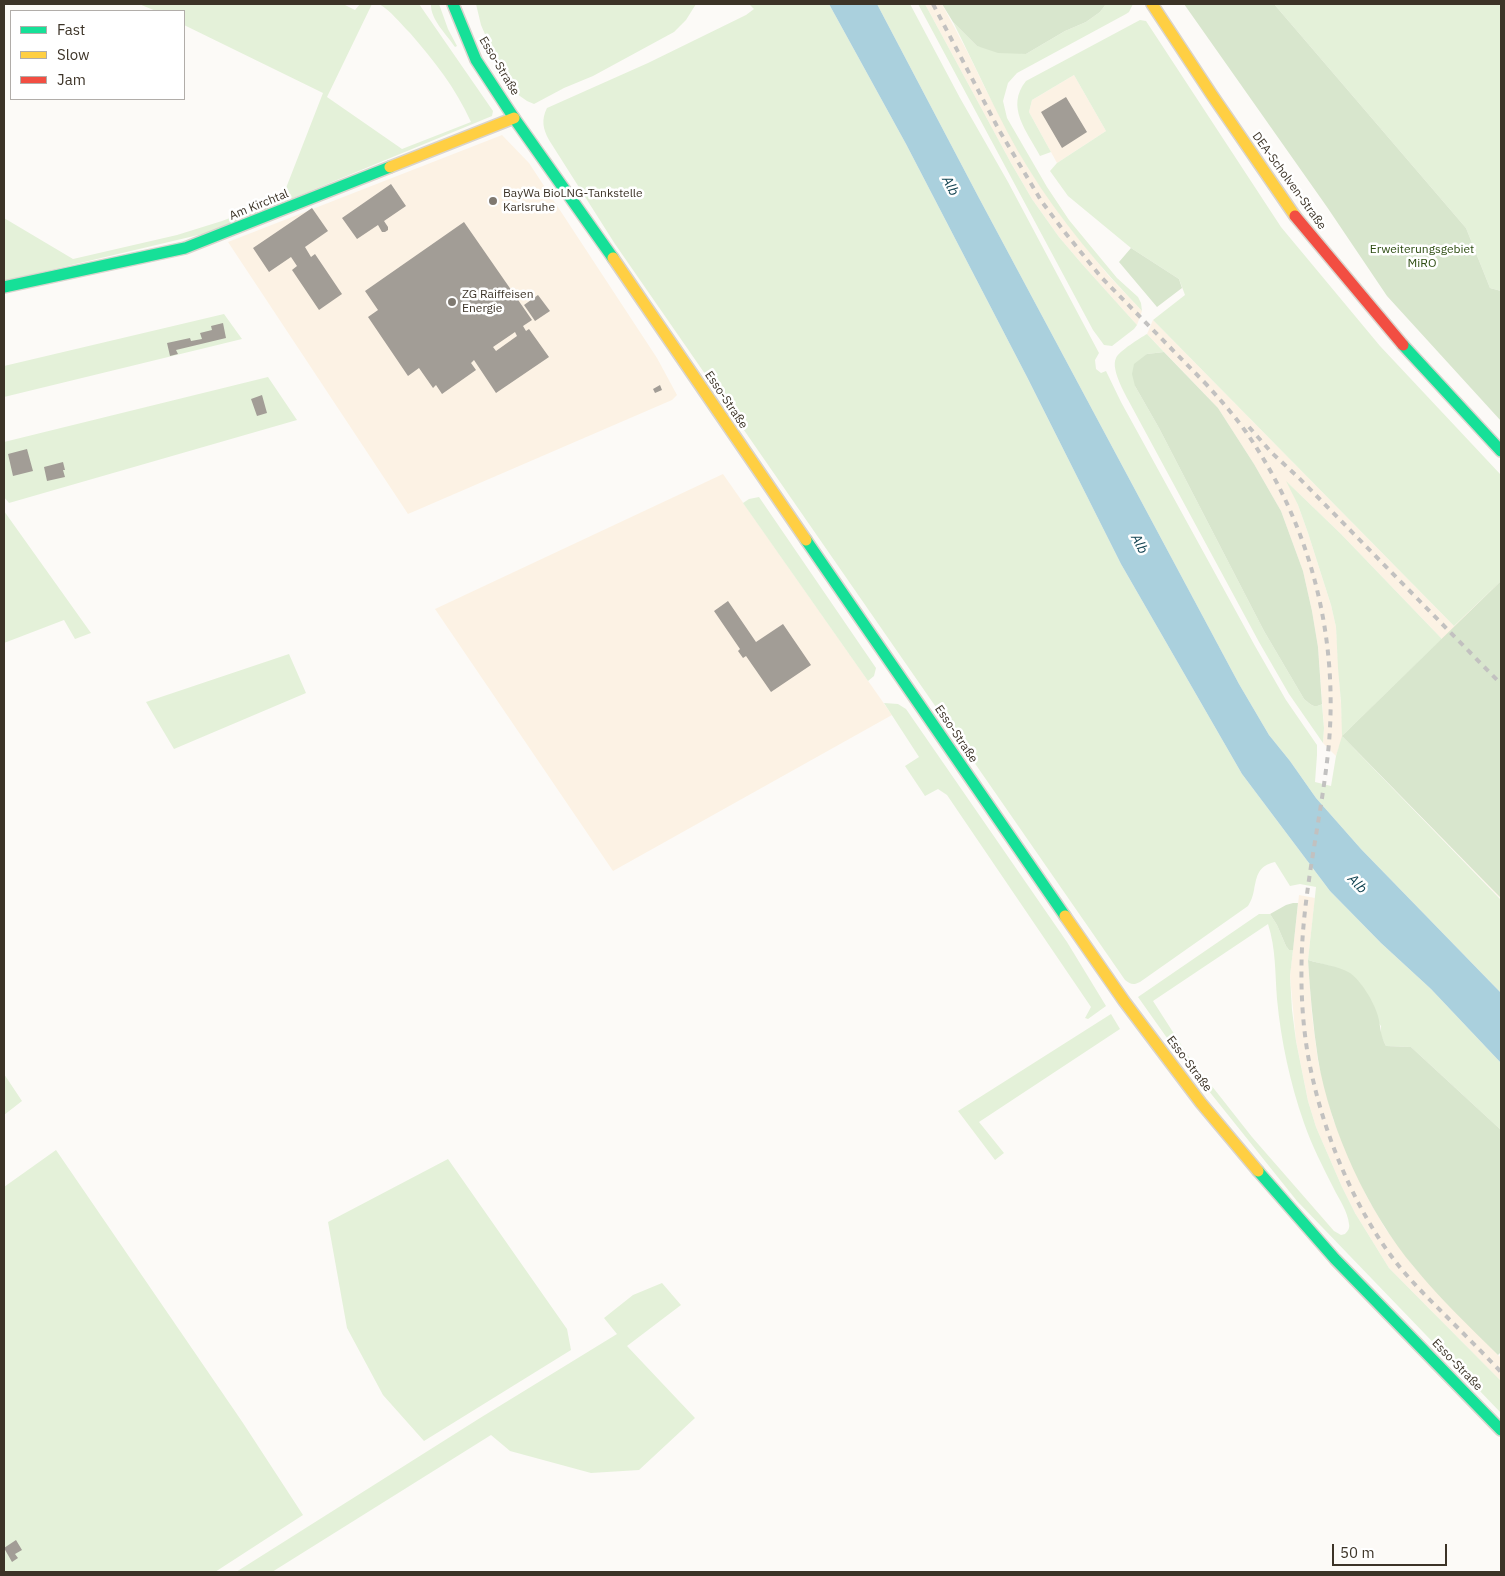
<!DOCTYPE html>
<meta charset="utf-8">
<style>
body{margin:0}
#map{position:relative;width:1505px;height:1576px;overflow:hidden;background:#fcfaf7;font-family:"IBM Plex Sans",sans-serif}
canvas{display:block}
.frame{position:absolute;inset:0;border:5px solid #3c3327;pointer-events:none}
.legend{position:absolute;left:10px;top:10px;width:175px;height:90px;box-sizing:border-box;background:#fff;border:1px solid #b1ada9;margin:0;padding:6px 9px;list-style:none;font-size:15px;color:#3c3327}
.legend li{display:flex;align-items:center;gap:10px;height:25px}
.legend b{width:25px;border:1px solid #b1ada9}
.scale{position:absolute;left:1332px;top:1544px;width:115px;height:22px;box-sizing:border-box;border:2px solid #3c3327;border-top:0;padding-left:6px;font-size:15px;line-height:18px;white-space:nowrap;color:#3c3327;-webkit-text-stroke:4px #fff;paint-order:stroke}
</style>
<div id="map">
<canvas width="1505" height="1576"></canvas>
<div class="frame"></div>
<ul class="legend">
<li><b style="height:6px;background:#16e098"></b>Fast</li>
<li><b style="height:6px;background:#ffcf43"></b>Slow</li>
<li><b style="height:6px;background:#f24e42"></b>Jam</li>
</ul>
<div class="scale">50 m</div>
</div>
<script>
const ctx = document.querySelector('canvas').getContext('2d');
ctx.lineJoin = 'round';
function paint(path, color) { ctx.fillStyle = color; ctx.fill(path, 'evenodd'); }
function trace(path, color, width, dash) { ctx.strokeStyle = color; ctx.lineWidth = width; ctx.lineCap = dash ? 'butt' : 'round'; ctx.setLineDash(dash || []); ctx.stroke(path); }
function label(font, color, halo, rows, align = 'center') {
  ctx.font = font + ' "IBM Plex Sans",sans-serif'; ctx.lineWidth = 5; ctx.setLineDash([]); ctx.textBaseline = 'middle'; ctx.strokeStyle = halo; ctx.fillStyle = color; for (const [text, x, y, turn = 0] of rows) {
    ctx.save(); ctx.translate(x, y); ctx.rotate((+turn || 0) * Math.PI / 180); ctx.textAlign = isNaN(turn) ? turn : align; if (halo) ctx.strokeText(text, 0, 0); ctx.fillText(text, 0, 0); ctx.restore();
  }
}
const built = new Path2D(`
 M925,4H942L969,55L986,90L1028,168L1066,223L1108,275L1142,311L1137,325L1082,264L1059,237L1032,199L1011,163Z
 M1074,75L1106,131L1057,163L1029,112L1032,100Z
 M502,135L529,163L657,358L677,395L672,400L408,514L228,242Z
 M1153,320L1454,626L1501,581V899L1343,736L1336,756L1323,743L1324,728L1318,647L1312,611L1303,571L1281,511L1254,464L1218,408L1147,334ZM1288,483L1341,534L1442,639L1343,735L1336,627L1331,605L1308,533L1298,505Z
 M723,474L892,715L613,871L435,609Z
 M1299,895L1315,898L1308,960L1312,1015L1318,1061L1333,1119L1366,1195L1385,1228L1414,1267L1501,1358V1381L1389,1268L1355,1213L1342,1187L1316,1127L1308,1101L1296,1041L1290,976Z`);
const green = new Path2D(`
 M139,4H343L355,10L360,4H372L327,97L402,149L471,122C455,87 435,62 410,33C400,23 391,11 379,4H419L493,111L492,116L211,232L4,281V218L73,259L177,235L222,221L271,202L286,188L323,93L184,25V11H156Z
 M431,4H439L448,29L457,46L455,47C447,35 430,19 431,4Z
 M476,4H696L686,20L674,32L593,76L564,88L534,104L527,101L517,94L491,48L481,25Z
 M749,4H829L906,144L1027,377L1121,564L1242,774L1330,891L1381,943L1431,989L1501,1063V1130L1411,1047L1386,1046L1381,1036V1026L1337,968L1308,960L1316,887L1300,884L1290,886L1275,862C1258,866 1257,875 1254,890C1253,896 1251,901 1248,906L1140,982C1134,985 1131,985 1125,980L615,244L549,140C543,129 541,120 547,108L648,63L746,15L754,9Z
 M877,4H910L960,98L1008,182L1099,353L1095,360L1096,369L1101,373L1106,371L1121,402L1255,646L1286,700L1317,745V755L1315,782L1331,786L1336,756L1342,736L1341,702L1338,668L1336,627L1331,605L1308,533L1298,505L1286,481L1341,534L1442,639L1342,736L1501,900V993L1361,849L1316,798L1290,761L1269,735L1239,684L979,198Z
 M918,4H925L1011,163L1032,199L1059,237L1082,264L1137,325L1134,329L1112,346L1104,345L1093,330Z
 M1106,4H1133L1129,12L1126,14L1017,73L1008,83L1003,101L1007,118L1047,187L1069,220L1117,278L1138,297L1141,303L1142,311C1100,267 1060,220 1028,168C999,121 978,71 953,22L977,46L1026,54L1065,31L1086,22L1100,12Z
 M1274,4H1501V291L1490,288L1466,228Z
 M1140,20L1146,21L1281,227L1380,346L1501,475V581L1454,626L1153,320L1185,295L1179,279L1131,248L1068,196L1050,171L1057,163L1106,131L1074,75L1032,100L1029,112L1051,152L1040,156C1027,131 1005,107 1026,81Z
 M224,314L242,339L4,397V366Z
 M1147,334L1164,352L1147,354L1135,386L1159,428L1264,631L1304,699C1310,704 1314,709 1322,704L1324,728L1323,743L1289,694L1259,642L1133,409C1127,397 1110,370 1116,358C1119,351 1140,338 1147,334Z
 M268,377L297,420L9,503L4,497V442Z
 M759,497L876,668L874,676L868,681L743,503L749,499Z
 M4,511L91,633L75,639L64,620L4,643Z
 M289,654L306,693L174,749L146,702Z
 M884,703L898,704L906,709L1067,942L1106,1006L1088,1019L1085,1018L1091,1007L947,795L938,789L925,796L905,766L919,757Z
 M1259,914H1270L1277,925L1286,946L1289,950H1293L1290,976L1292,1010L1296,1041L1308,1101L1316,1127L1342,1187L1355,1213L1389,1268L1501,1381V1413L1297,1201L1172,1045L1138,997ZM1268,924C1276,949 1275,973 1277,999C1281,1041 1290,1083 1304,1123C1312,1146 1323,1167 1334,1189C1339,1199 1348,1212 1349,1224C1350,1228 1348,1231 1345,1234L1341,1235L1334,1231L1252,1137L1189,1057L1153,1001Z
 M1111,1014L1120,1029L979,1122L1004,1153L995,1160L958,1111Z
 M4,1074L22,1101L4,1115Z
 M56,1150L243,1423L303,1515L215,1572H4V1187Z
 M448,1159L567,1329L571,1350L424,1441L383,1395L347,1328L328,1222Z
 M662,1283L681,1305L627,1346L695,1418L639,1470L591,1473L510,1451L491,1435L272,1572H236L480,1418L617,1334L604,1318L633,1295Z`);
const forest = new Path2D(`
 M942,4H1106L1100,12L1086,22L1065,31L1026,54L998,53L977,46L953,22Z
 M1184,4H1274L1466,228L1490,288L1501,291V421L1387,296L1327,207Z
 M1131,248L1179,279L1182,288L1157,307L1119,262Z
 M1164,352L1218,408L1254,464L1281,511L1303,571L1312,611L1318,647L1322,704C1314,709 1310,704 1304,699L1264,631L1159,428L1135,386L1132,374L1134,364L1147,354Z
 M1501,581V898L1342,736Z
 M1293,903H1298L1293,950H1289L1286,946L1277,925L1270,914L1286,905Z
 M1308,960C1321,964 1338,966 1350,973C1362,982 1374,1002 1378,1016C1381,1028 1380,1035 1386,1046L1411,1047L1501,1130V1352L1498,1355C1470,1327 1440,1299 1414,1267C1368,1212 1330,1130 1318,1059C1313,1026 1310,993 1308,960Z`);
const water = new Path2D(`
 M829,4H877L979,198L1239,684L1269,735L1290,761L1316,798L1361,849L1501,993V1063L1431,989L1381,943L1330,891L1242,774L1121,564L1027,377L906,144Z`);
const building = new Path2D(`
 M1066,97L1087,132L1062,148L1041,112Z
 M391,184L406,206L384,221L388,227V230L385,232H382L378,225L357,239L342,218Z
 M312,208L328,231L305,247L311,257L315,254L342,294L319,310L292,270L297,266L291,257L269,272L253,248Z
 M464,222L532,320L523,326L526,331L529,329L549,357L496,393L474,360L471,363L476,370L442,394L436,385L433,388L419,368L408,376L368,317L378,310L365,291ZM515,332L517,336L496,351L493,347Z
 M538,295L550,311L535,321L524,305Z
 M223,323L226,338L176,350L178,354L170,356L167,343L190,338L191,341L202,339L200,333L212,330L211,326Z
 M660,385L662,390L655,393L653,389Z
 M262,395L267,413L257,416L251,399Z
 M27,449L33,471L13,476L8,454Z
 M63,462L65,470H63L65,477L47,481L44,467Z
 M728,601L756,642L783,624L811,665L771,692L746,656L743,658L738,651L740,649L714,611Z
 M16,1540L22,1550L15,1554L18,1558L12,1562L4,1548Z`);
const fast = new Path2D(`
 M453,4L476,60L514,118L613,258
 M4,287L185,248L390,167
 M1403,345L1501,451
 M806,540L1065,916
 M1258,1171L1335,1259L1501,1430`);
const slow = new Path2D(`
 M1152,4L1212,95L1295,216
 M390,167L514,118
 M613,258L806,540
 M1065,916L1124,1001L1201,1103L1258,1171`);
const jam = new Path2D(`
 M1295,216L1403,345`);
const rail = new Path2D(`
 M933,4L999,130L1042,202L1063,230L1101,277L1208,386
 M1204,382C1219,398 1233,414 1246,432C1311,525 1340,640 1328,753C1321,818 1305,883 1302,948C1300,994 1303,1040 1314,1084C1328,1143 1356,1209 1392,1257C1406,1276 1423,1293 1440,1310C1460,1330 1481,1351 1501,1372
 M1249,427L1272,453L1299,478L1501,684`);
const markers = [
 [493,201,5,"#7f7970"],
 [452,302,5,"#7f7970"]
];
const streetNames = [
 ["Esso-Straße",499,66,59],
 ["DEA-Scholven-Straße",1289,181,54],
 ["Am Kirchtal",259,205,-22],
 ["Esso-Straße",726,400,56],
 ["Esso-Straße",956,734,56],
 ["Esso-Straße",1189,1064,53],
 ["Esso-Straße",1457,1365,46]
];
const poiNames = [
 ["BayWa BioLNG-Tankstelle",503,194],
 ["Karlsruhe",503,208],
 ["ZG Raiffeisen",462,295],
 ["Energie",462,309]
];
const parkNames = [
 ["Erweiterungsgebiet",1422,250],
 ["MiRO",1422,264]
];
const waterNames = [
 ["Alb",950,186,62],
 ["Alb",1139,544,62],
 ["Alb",1357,884,46]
];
paint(built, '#fcf2e4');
paint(green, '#e4f1d9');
paint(forest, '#d8e6cd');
paint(water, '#aad0dd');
paint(building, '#a29d96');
trace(fast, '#d9d4cd', 14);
trace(slow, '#d9d4cd', 14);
trace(jam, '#d9d4cd', 14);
trace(fast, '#16e098', 11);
trace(slow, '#ffcf43', 11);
trace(jam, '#f24e42', 11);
trace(rail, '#c2c1c0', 4, [6, 6]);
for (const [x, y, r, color] of markers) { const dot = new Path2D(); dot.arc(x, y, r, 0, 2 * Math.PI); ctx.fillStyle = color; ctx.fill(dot); trace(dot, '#fff', 2); }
label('12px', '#3c3327', '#fff', streetNames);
label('12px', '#3c3327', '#fff', poiNames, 'left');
label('12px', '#2c4c10', '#fff', parkNames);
label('italic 14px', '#104250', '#fff', waterNames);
</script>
